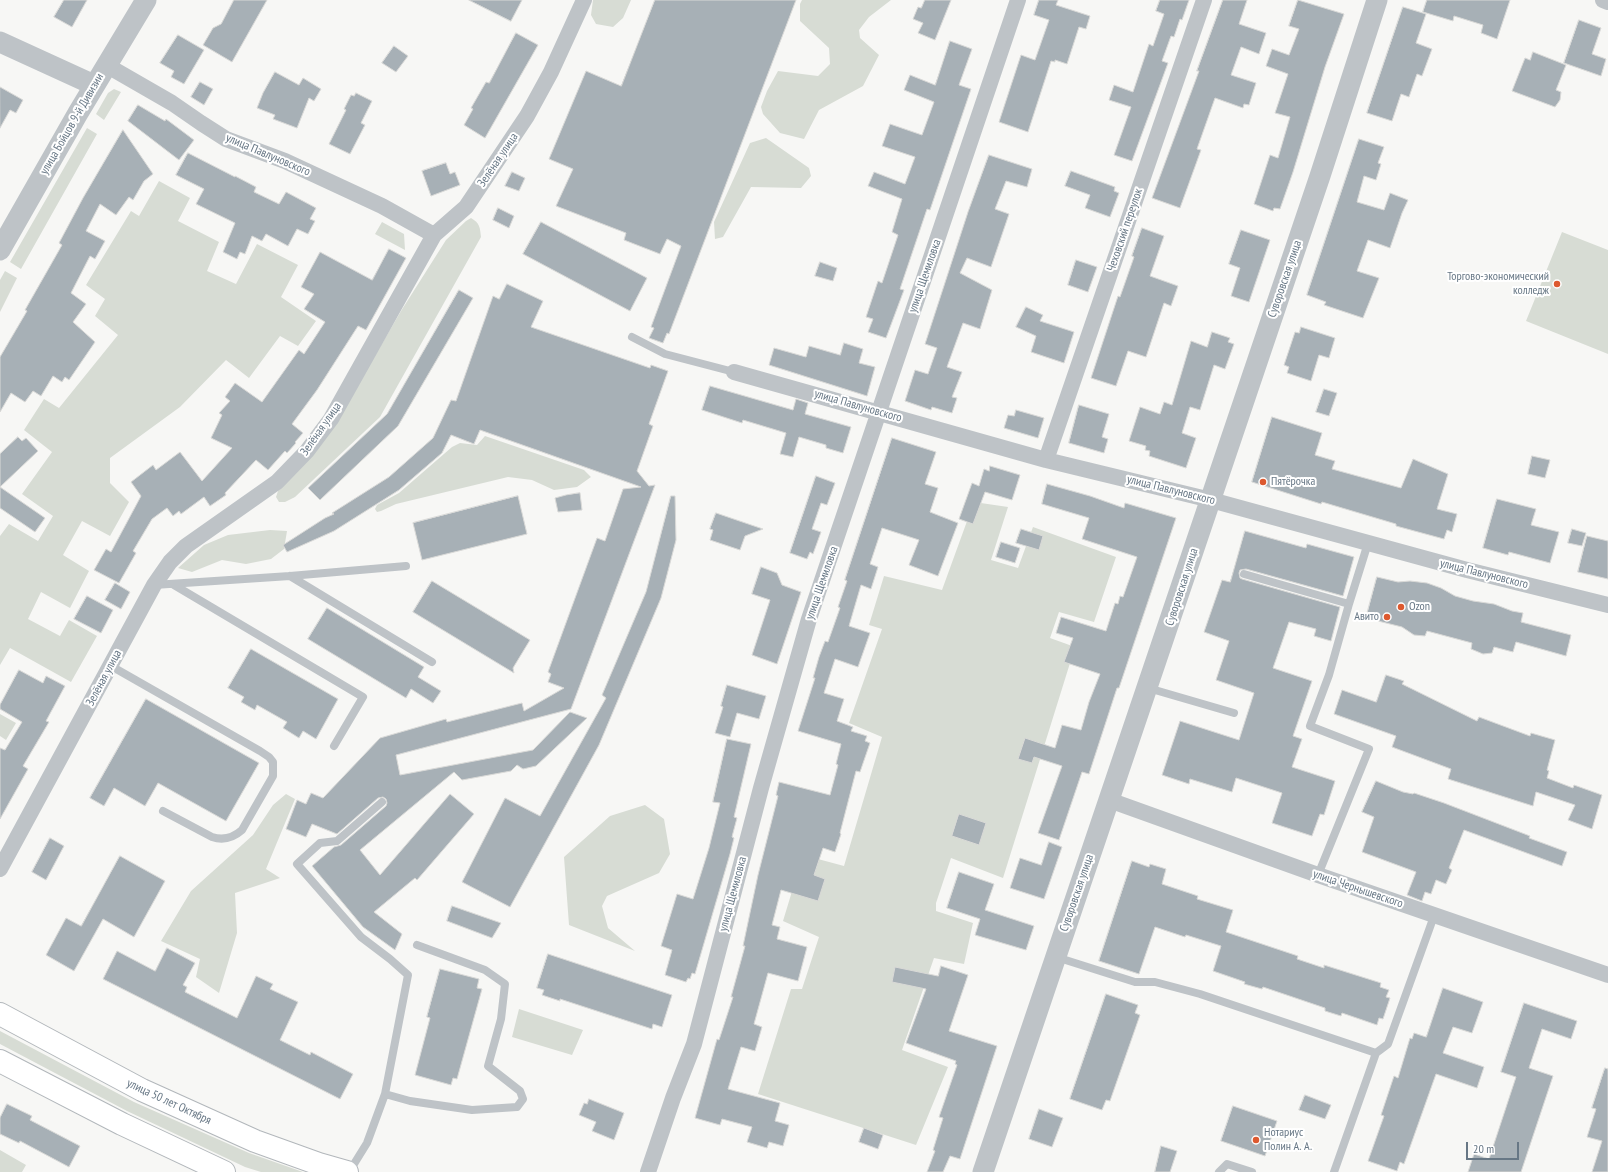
<!DOCTYPE html>
<meta charset="utf-8">
<style>
body{margin:0}
#map{position:relative;width:1608px;height:1172px;overflow:hidden;background:#f7f7f5;font-family:"PT Sans Narrow",sans-serif}
canvas{display:block}
.scale{position:absolute;left:1466px;top:1142px;width:53px;height:18px;box-sizing:border-box;border:2px solid #677785;border-top:0;padding-left:5px;font-size:12px;line-height:14px;white-space:nowrap;color:#677785;-webkit-text-stroke:3px #fff;paint-order:stroke}
</style>
<div id="map">
<canvas width="1608" height="1172"></canvas>
<div class="scale">20 m</div>
</div>
<script>
const ctx = document.querySelector('canvas').getContext('2d');
ctx.lineJoin = 'round';
function paint(path, color) { ctx.fillStyle = color; ctx.fill(path, 'evenodd'); }
function trace(path, color, width, dash) { ctx.strokeStyle = color; ctx.lineWidth = width; ctx.lineCap = dash ? 'butt' : 'round'; ctx.setLineDash(dash || []); ctx.stroke(path); }
function label(font, color, halo, rows, align = 'center') {
  ctx.font = font + ' "PT Sans Narrow",sans-serif'; ctx.lineWidth = 4; ctx.setLineDash([]); ctx.textBaseline = 'middle'; ctx.strokeStyle = halo; ctx.fillStyle = color; for (const [text, x, y, turn = 0] of rows) {
    ctx.save(); ctx.translate(x, y); ctx.rotate((+turn || 0) * Math.PI / 180); ctx.textAlign = isNaN(turn) ? turn : align; if (halo) ctx.strokeText(text, 0, 0); ctx.fillText(text, 0, 0); ctx.restore();
  }
}
const green = new Path2D(`
 M593,0H631L623,18L613,27L596,24L591,15Z
 M802,0H891L869,17L859,30L860,38L879,55L863,86L819,110L804,139L780,133L763,114L761,107L767,91L778,71L818,76L830,64L829,48L800,21V4Z
 M114,89L121,92L104,120L96,114L108,93Z
 M87,128L97,134L21,269L10,262Z
 M766,138L809,168L811,176L801,188L751,187L723,237L715,239L714,222L750,143Z
 M159,181L190,198L178,221L219,242L207,271L236,284L257,244L298,265L281,297L316,321L298,346L280,336L249,378L226,360L180,407L110,458V483L129,502L110,536L82,521L63,555L89,571L70,608L41,592L28,619L60,636L69,620L97,636L71,682L10,648L0,665V536L9,524L38,541L53,516L22,494L52,452L24,430L44,399L59,408L118,335L95,316L105,299L86,285L131,211L139,216Z
 M471,218C480,223 480,228 481,237L380,417L295,497L285,502H279L276,497L278,491L331,431L401,311L446,240L466,221Z
 M382,222L404,234L405,250L375,234Z
 M1562,232L1608,250V354L1526,321Z
 M5,271L17,278L0,312V280Z
 M485,436L584,470L591,477L577,487L554,490L532,480L508,477L396,504L381,511L377,512L375,509L377,505L399,493L452,447L460,443L477,445Z
 M974,502L1008,507L991,560L1018,568L1033,527L1116,557L1094,622L1059,612L1050,638L1075,647L1003,878L951,858L936,903V911L973,923L964,964L934,958L902,1050L948,1067L916,1145L758,1094L791,989H802L819,937L783,921L803,855L844,866L882,737L849,723L882,629L869,625L884,576L942,590Z
 M270,530L287,531L284,549L271,559L246,564L222,560L192,572L178,568L204,545L228,535Z
 M0,714L16,723L6,740L0,736Z
 M286,794L295,799L266,869L280,878L235,893L237,933L219,993L196,977L200,959L161,941L191,891L253,835L273,805Z
 M645,805L664,819L670,854L659,873L607,896L602,906L608,928L635,951L569,925L564,857L610,816Z
 M519,1009L583,1030L572,1055L512,1037Z
 M0,1031L134,1102L249,1153L303,1172H261L245,1167L127,1111L0,1044Z
 M0,1150L26,1165L22,1172H0Z`);
const building = new Path2D(`
 M64,0H87L72,27L54,17Z
 M234,0H267L232,62L203,45L213,28L221,24Z
 M469,0H522L511,21Z
 M655,0H796L669,334L667,333L663,343L649,338L654,328L651,327L681,246L667,239L660,254L624,240L626,233L556,206L573,169L549,159L586,71L621,86Z
 M925,0H951L935,40L918,33L923,23L913,19L918,7L921,8Z
 M1039,0H1058L1056,5L1090,16L1086,29L1079,27L1067,64L1055,60V62L1051,61L1028,132L999,122L1021,55L1035,60L1049,20L1034,15Z
 M1160,0H1189L1182,20L1180,19L1174,37L1171,36L1162,61L1168,63L1132,161L1114,155L1131,107L1109,100L1114,85L1133,92L1149,44L1153,46L1164,14L1156,11Z
 M1223,0H1247L1239,24L1266,33L1259,54L1241,47L1231,75L1256,83L1249,105L1244,104L1243,108L1215,98L1197,149L1201,150L1180,208L1152,198L1199,71H1197Z
 M1298,0L1344,14L1325,67L1293,172L1280,209L1274,208L1273,211L1254,204L1270,155L1278,158L1290,117L1275,113L1288,74L1266,66L1272,49L1289,55L1299,29L1289,26Z
 M1427,0H1510L1497,39L1481,33L1483,25L1454,16L1453,21L1423,12Z
 M1403,7L1426,14L1416,43L1432,49L1422,76L1417,74L1409,97L1401,94L1392,121L1367,113Z
 M1579,20L1601,28L1592,54L1606,59L1601,76L1564,63Z
 M516,33L538,45L485,138L464,125L473,109L471,108L486,82L489,83Z
 M178,35L204,50L184,84L171,77L174,71L160,63Z
 M950,41L972,49L959,85L971,89L930,210L927,209L900,289L904,290L886,338L868,332L873,319L866,317L878,281L882,283L898,235L892,232L902,199L868,186L874,172L905,184L915,157L882,146L890,124L922,135L934,102L904,90L910,75L935,85Z
 M394,46L408,56L396,72L382,63Z
 M1533,52L1566,65L1556,90L1561,92L1560,100L1555,107L1512,91L1525,58L1530,60Z
 M275,72L299,85L303,78L321,89L314,101L309,98L297,128L273,119L275,115L257,108L263,93Z
 M200,82L213,89L204,105L191,97Z
 M0,87L23,100L16,113L10,110L0,128Z
 M356,93L372,101L361,123L365,125L350,154L329,144L346,110L344,109L351,95L354,96Z
 M138,105L165,121L166,119L194,140L179,160L128,121Z
 M123,130L153,174L144,181L133,200L129,197L116,215L100,204L86,231L105,241L95,259L90,256L71,293L86,304L73,322L95,342L69,380L65,377L62,382L53,376L41,396L33,391L25,402L11,393L0,412V357L27,311L25,310L62,245L59,243L83,198Z
 M1359,139L1384,147L1378,163L1381,164L1376,180L1364,176L1357,202L1384,210L1390,193L1408,200L1402,213L1390,248L1368,240L1357,271L1379,278L1363,318L1324,305L1326,302L1307,295Z
 M188,153L235,177V176L256,187L254,192L279,204L286,192L316,208L310,219L315,221L308,234L297,229L288,246L266,234L262,241L252,236L245,254L240,252L237,259L223,252L235,223L196,204L204,189L176,175Z
 M989,155L1032,169L1027,187L1006,181L995,209L1009,214L991,267L967,258L960,273L992,290L980,329L963,323L947,367L962,372L952,397L957,398L952,413L932,407L931,410L905,401L915,370L928,374L937,348L925,344L968,212Z
 M446,163L450,174L455,172L460,185L431,196L422,171Z
 M1071,171L1115,187L1114,191L1119,193L1110,217L1085,208L1090,195L1065,186Z
 M512,172L525,178L519,191L505,186Z
 M498,208L514,216L509,228L493,220Z
 M541,222L647,278L630,311L523,254Z
 M1142,228L1164,236L1150,276L1178,286L1171,306L1164,303L1146,357L1128,351L1116,386L1091,378L1118,296L1120,297L1134,257L1132,256Z
 M1241,230L1270,240L1249,302L1231,296L1240,268L1229,264Z
 M389,249L406,258L366,330L358,326L317,390L292,424L303,433L295,442L296,443L287,453L285,451L268,470L256,460L225,493L226,495L210,506L204,497L181,514L179,511L173,516L167,508L152,519L133,551L136,553L119,583L94,570L106,549L111,552L141,496L131,482L153,465L156,470L180,452L202,481L232,448L211,438L222,415L219,413L230,401L225,397L235,383L262,402L299,350L304,354L325,322L304,309L314,294L301,287L320,252L372,280Z
 M1076,260L1097,267L1088,292L1068,285Z
 M820,262L837,268L833,281L815,276Z
 M507,284L543,301L531,327L650,368L651,365L668,371L649,424L653,426L637,471L649,486L655,485L571,709L396,755L400,775L533,750L570,712L587,718L536,766L523,769L517,765L511,771L462,780L454,772L360,850L380,875L450,794L474,814L417,880L415,878L374,912L402,934L395,950L363,927L312,866L334,847L341,845L386,806L387,803L386,799L383,797L378,798L337,834L312,824L306,837L286,829L297,800L306,804L311,793L323,798L380,738L446,719L447,722L522,703L524,711L564,688L548,682L551,674L548,672L597,538L605,541L623,489L641,487L480,430L474,444L451,435L442,453L399,490L334,531L287,552L283,545L325,518L334,514L332,513L389,477L433,438L451,400L456,401L493,296L499,299Z
 M459,290L473,298L398,426L320,500L308,488L387,414Z
 M1026,307L1043,315L1040,321L1074,332L1064,363L1031,352L1036,336L1016,327Z
 M1301,327L1335,338L1329,358L1319,355L1311,381L1287,373L1289,367L1284,365L1295,332L1299,333Z
 M1212,332L1230,338L1228,342L1234,344L1225,369L1214,365L1200,410L1190,407L1182,433L1196,438L1186,468L1149,456L1150,451L1145,450L1146,446L1129,441L1140,407L1160,414L1164,402L1172,405L1191,341L1207,347Z
 M844,343L863,349L859,363L875,367L867,396L769,365L774,348L806,357L809,346L840,355Z
 M710,386L793,410L796,399L808,403L805,414L851,427L843,453L826,448V445L799,437L793,457L780,454L786,433L743,420L742,423L702,410Z
 M1324,389L1337,393L1329,416L1316,412Z
 M1079,405L1109,414L1102,437L1108,439L1104,453L1069,443Z
 M1016,410L1044,418L1038,438L1004,428L1008,415L1014,416Z
 M1272,417L1322,433L1315,455L1335,461L1332,469L1401,488L1413,459L1448,474L1437,509L1457,514L1452,532L1447,530L1444,539L1396,526V524L1322,502L1321,504L1252,482Z
 M18,437L22,441L26,438L38,451L0,487L45,518L35,532L0,508V454Z
 M892,438L936,452L925,484L938,488L930,512L958,523L938,576L909,565L919,540L882,528L870,564L878,567L871,589L861,585L849,626L870,633L858,667L835,659L824,693L844,699L837,721L853,727L851,731L867,736L865,741L870,743L860,772L856,771L840,833L841,834L835,852L823,848L814,875L825,879L818,901L781,890L772,925L780,927L777,939L807,947L798,981L768,973L754,1024L762,1027L755,1051L741,1047L728,1089L780,1103L775,1121L789,1125L783,1146L769,1142L767,1148L747,1142L752,1127L722,1119L720,1125L695,1118L717,1039L719,1040L733,997H731L745,946H743L758,875L778,796L776,795L779,782L830,795L838,765L836,764L841,744L798,731L815,678H813L819,657L825,641L828,642L840,608L838,607L847,581L845,580Z
 M1532,456L1550,460L1545,478L1528,474Z
 M990,466L1020,475L1012,500L985,492L973,524L959,519L972,483L979,486L984,469L989,471Z
 M816,476L835,483L827,505L821,503L812,529L821,532L813,554L810,552L807,559L790,553Z
 M1047,484L1090,496L1124,508L1125,503L1176,518L1119,688H1117L1089,774L1082,772L1059,840L1038,833L1062,766L1034,757L1032,763L1018,759L1025,738L1055,748L1062,725L1081,730L1089,702L1100,674L1064,662L1073,638L1056,633L1061,617L1106,631L1115,603L1118,604L1120,596L1123,597L1137,557L1082,539L1089,518L1042,504Z
 M580,493L582,510L558,512L555,498L566,495Z
 M518,496L527,534L422,560L413,523Z
 M671,496H675L676,540L661,598L599,745L510,907L462,882L505,798L540,816L606,698L602,695L646,592Z
 M1497,499L1536,509L1531,525L1559,532L1550,563L1509,552L1508,555L1483,548Z
 M716,513L763,529L745,536L740,550L710,540L713,530L710,529Z
 M1021,529L1043,536L1039,550L1016,543Z
 M1572,529L1586,533L1582,546L1568,543Z
 M1245,531L1306,548L1307,544L1354,557L1343,596L1246,569L1240,570L1239,573L1240,578L1242,579L1340,607L1331,641L1314,636L1316,629L1289,622L1273,668L1312,681L1293,736L1302,739L1292,767L1335,781L1324,815L1320,814L1312,836L1272,823L1282,793L1236,778L1232,792L1190,779L1189,784L1162,775L1180,721L1239,740L1254,693L1216,680L1229,641L1204,632L1222,580L1230,582Z
 M1587,536L1608,541V579L1578,572Z
 M1001,542L1020,548L1015,563L996,557Z
 M761,567L777,573L782,585L801,592L777,664L752,655L770,600L752,594Z
 M1377,577L1398,582L1410,581L1427,583L1441,588L1455,596L1473,601L1494,604L1512,611L1523,613L1521,622L1571,635L1566,656L1516,642L1513,652L1494,647L1492,653L1483,654L1471,649L1472,643L1427,631L1425,636L1414,635L1402,627L1366,618Z
 M432,581L530,640L513,668L514,673L413,612Z
 M115,583L130,592L121,609L105,600Z
 M87,596L113,610L101,633L74,619Z
 M327,608L424,667L418,677L441,691L433,703L411,689L406,698L308,639Z
 M251,649L338,699L316,739L303,731L299,738L283,728L287,722L257,705L255,710L241,702L244,697L228,688Z
 M19,670L43,683L46,676L65,686L46,721L49,722L23,766L28,769L0,819V748L5,750L22,722L0,709V705Z
 M1386,675L1404,681L1402,684L1477,721L1479,717L1530,736L1531,733L1555,740L1547,770L1549,771L1547,778L1573,788L1574,785L1602,795L1592,829L1568,820L1575,805L1536,792L1533,806L1448,779L1451,769L1392,747L1396,736L1334,714L1342,690L1376,702Z
 M727,685L766,696L759,719L737,713L730,737L715,733L723,707L721,706Z
 M146,699L259,763L226,821L158,783L145,806L114,788L104,806L90,798Z
 M727,739L751,744L734,817L737,818L733,833L732,837L734,838L730,854L695,974L692,973L690,979L688,978L686,982L665,975L672,950L661,946L677,894L693,899L709,848L720,803L713,802Z
 M1376,781L1403,792L1413,794L1414,793L1444,803L1530,836L1529,838L1567,852L1562,866L1464,830L1449,868L1452,870L1446,884L1436,880L1431,894L1425,892L1422,901L1407,895L1416,872L1362,852L1374,817L1362,812Z
 M959,814L986,823L979,845L952,836Z
 M50,838L64,846L46,880L32,872Z
 M1049,842L1062,847L1044,899L1010,888L1020,858L1041,865Z
 M120,856L165,881L134,937L103,919L74,971L46,955L66,918L81,926Z
 M1132,861L1149,867L1150,864L1166,869L1162,884L1198,896L1197,899L1233,910L1226,932L1298,956L1297,959L1324,968V965L1381,983L1380,987L1389,990L1386,997L1390,998L1383,1019L1379,1018L1377,1025L1342,1013L1341,1016L1325,1011V1008L1263,987L1262,989L1244,984L1245,982L1213,971L1221,946L1186,935L1185,937L1155,927L1139,974L1099,961Z
 M959,872L994,884L985,910L1034,926L1026,950L975,935L980,919L947,908Z
 M452,906L501,923L492,938L447,921Z
 M167,948L195,963L183,985L187,987L185,992L237,1018L256,976L273,984L270,989L298,1002L280,1040L310,1055L311,1052L353,1074L340,1099L103,979L117,951L155,971Z
 M548,954L672,995L662,1027L653,1024L652,1029L560,999V1001L542,995L544,990L537,988Z
 M941,966L968,975L949,1031L997,1046L960,1159L950,1156L943,1172H927L935,1151L933,1150L943,1118L939,1117L957,1065L955,1064L956,1061L906,1043L926,989L892,982L895,967L938,976Z
 M440,969L479,979L477,988L482,989L457,1079L453,1078L451,1085L415,1075L430,1018L427,1017Z
 M1443,988L1483,1002L1472,1033L1453,1027L1443,1053L1484,1067L1477,1088L1436,1074L1404,1164L1400,1162L1397,1171L1368,1161L1384,1116L1381,1115L1394,1076L1398,1078L1410,1038L1412,1039L1414,1033L1426,1037Z
 M1106,994L1138,1005L1135,1013L1140,1015L1110,1101L1106,1100L1102,1110L1070,1099Z
 M1524,1003L1577,1021L1571,1039L1542,1029L1529,1068L1553,1076L1521,1172H1468L1474,1154L1489,1159L1516,1077L1501,1072Z
 M1605,1068L1608,1069V1172H1592L1602,1141L1587,1137L1596,1109L1592,1108Z
 M1305,1095L1331,1105L1325,1119L1299,1110Z
 M589,1099L624,1113L614,1140L592,1131L596,1122L579,1115L584,1103L587,1104Z
 M7,1104L32,1116L30,1120L80,1146L69,1167L20,1141L19,1143L0,1134V1118Z
 M1233,1106L1277,1121L1265,1156L1221,1141Z
 M1039,1109L1063,1118L1052,1147L1029,1139Z
 M864,1128L883,1135L878,1149L859,1142Z
 M1161,1146L1177,1151L1170,1172H1155Z`);
const service = new Path2D(`
 M632,337L665,354L734,372
 M1244,574L1349,604L1329,675L1310,726L1369,749L1318,875
 M290,576L432,662
 M154,585L290,576L406,566
 M174,585L363,697L334,746
 M1349,604L1368,543
 M111,666L260,751L269,757L273,762V776L242,830C233,838 224,841 212,837L163,811
 M1148,688L1234,713
 M1056,957L1135,982H1155L1200,994L1376,1053L1388,1044L1434,916
 M385,1094L410,1101L472,1110L517,1107L523,1099L520,1091L488,1066L501,1019L505,984L485,970L417,945
 M349,1172L367,1143L385,1094L408,975L390,959L361,937L297,864L320,843L337,841L382,802
 M1219,1172L1227,1164L1252,1172
 M1334,1172L1376,1053`);
const minor = new Path2D(`
 M1603,0L1608,2
 M106,65L172,103L201,123L226,139L285,161L382,206L434,235
 M734,372L1046,460L1211,500L1467,570L1608,605
 M1046,460L1204,0
 M1109,800L1318,875L1608,975
 M0,869L154,585L170,562L186,546L277,482L307,451L331,419L434,235L466,207L527,116L551,72L584,0
 M648,1172L673,1098L694,1044L761,788L809,619L1018,0`);
const tertiary = new Path2D(`
 M0,42L94,85
 M0,250L78,113L146,0
 M983,1172L1320,176L1377,0`);
const primary = new Path2D(`
 M0,1014L142,1090L255,1141L319,1164L347,1172
 M0,1061L122,1124L224,1172`);
const markers = [
 [1557,284,4,"#dd592f"],
 [1263,482,4,"#dd592f"],
 [1401,607,4,"#dd592f"],
 [1387,617,4,"#dd592f"],
 [1256,1140,4,"#dd592f"]
];
const streetNames = [
 ["улица Бойцов 9-й Дивизии",72,124,-60],
 ["улица Павлуновского",268,155,23],
 ["Зелёная улица",498,160,-56],
 ["Чеховский переулок",1125,230,-71],
 ["улица Щемиловка",925,276,-71],
 ["Суворовская улица",1285,279,-71],
 ["улица Павлуновского",858,406,16],
 ["Зелёная улица",321,429,-55],
 ["улица Павлуновского",1171,490,14],
 ["улица Павлуновского",1484,574,14],
 ["улица Щемиловка",822,583,-71],
 ["Суворовская улица",1182,587,-72],
 ["Зелёная улица",104,678,-62],
 ["улица Чернышевского",1358,889,19],
 ["Суворовская улица",1077,893,-71],
 ["улица Щемиловка",733,894,-75],
 ["улица 50 лет Октября",169,1102,25]
];
const poiNames = [
 ["Торгово-экономический",1549,277,"right"],
 ["колледж",1549,291,"right"],
 ["Пятёрочка",1271,482],
 ["Ozon",1409,607],
 ["Авито",1379,617,"right"],
 ["Нотариус",1264,1133],
 ["Полин А. А.",1264,1147]
];
paint(green, '#d7dcd4');
paint(building, '#a7b0b6');
trace(building, '#d9d9d7', 1);
trace(primary, '#b2b7bb', 24);
trace(service, '#bec3c7', 8);
trace(minor, '#bec3c7', 16);
trace(tertiary, '#bec3c7', 21);
trace(primary, '#fff', 22);
for (const [x, y, r, color] of markers) { const dot = new Path2D(); dot.arc(x, y, r, 0, 2 * Math.PI); ctx.fillStyle = color; ctx.fill(dot); trace(dot, '#fff', 1.5); }
label('12px', '#677785', '#fff', streetNames);
label('12px', '#677785', '#fff', poiNames, 'left');
</script>
